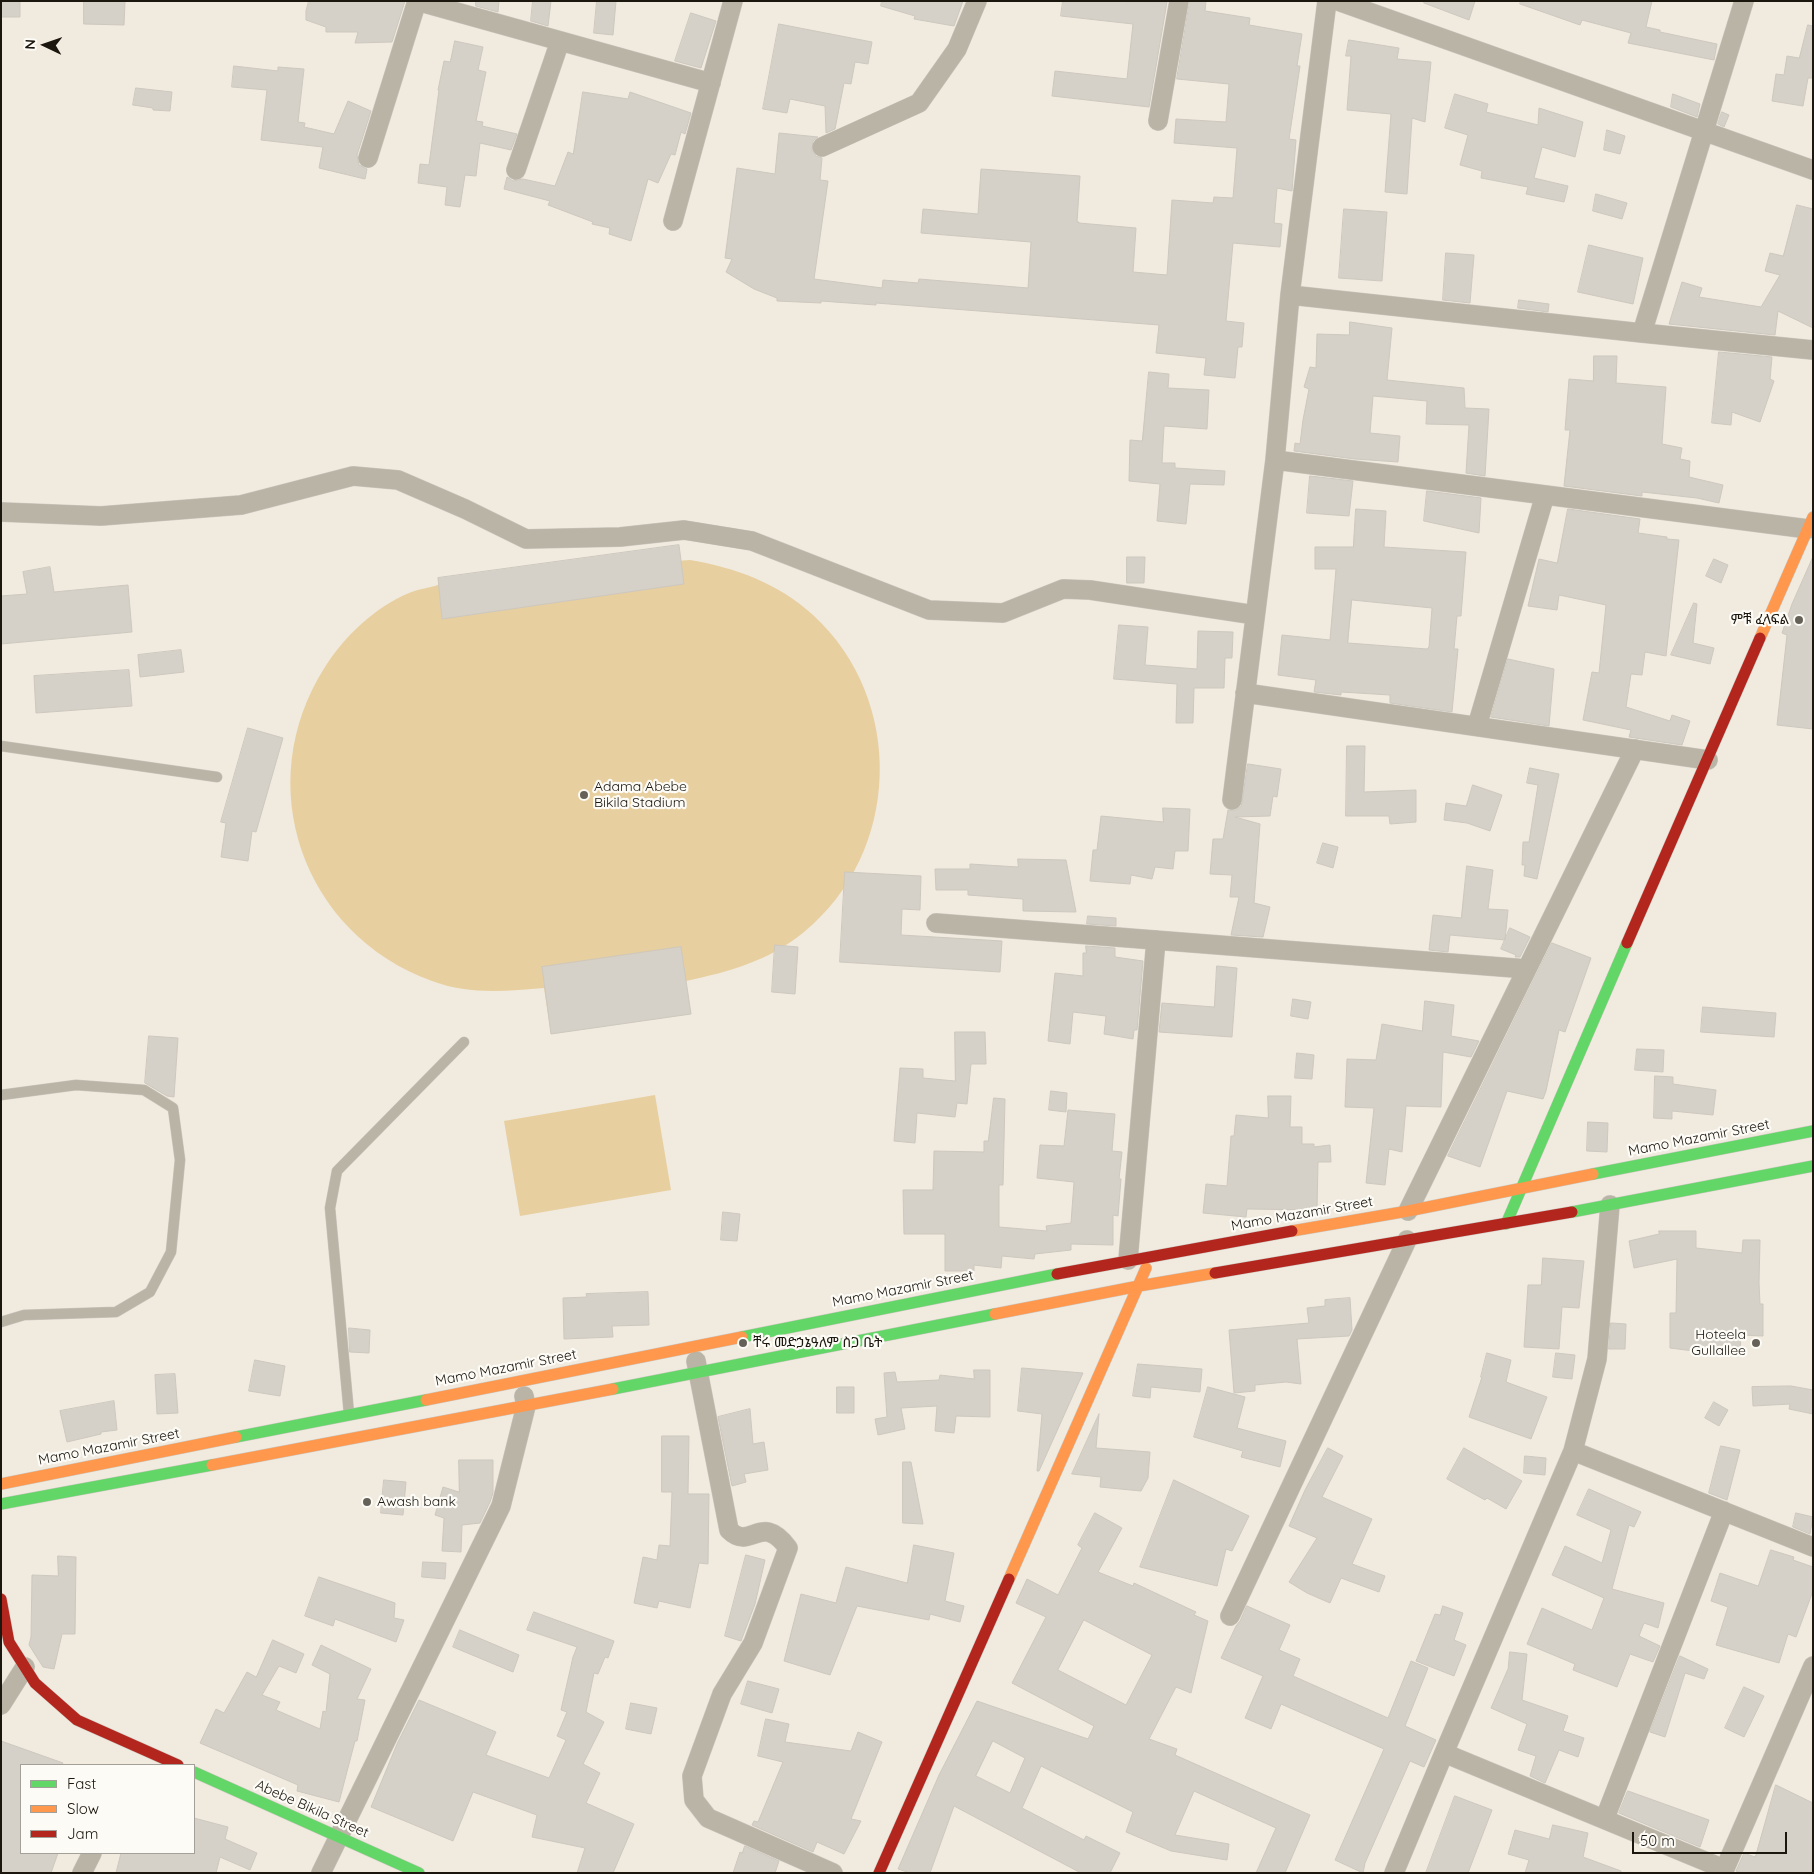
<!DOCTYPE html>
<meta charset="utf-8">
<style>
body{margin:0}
#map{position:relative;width:1814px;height:1874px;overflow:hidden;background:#f0eadf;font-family:Quicksand,sans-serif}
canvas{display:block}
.frame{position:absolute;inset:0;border:2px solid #1b170f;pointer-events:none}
.legend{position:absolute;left:20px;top:1764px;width:175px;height:90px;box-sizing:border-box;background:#fdfbf6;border:1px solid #a3a09a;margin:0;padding:6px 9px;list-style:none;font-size:15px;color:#1b170f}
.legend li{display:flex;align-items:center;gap:10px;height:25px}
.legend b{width:25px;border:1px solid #a3a09a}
.north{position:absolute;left:20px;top:20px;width:50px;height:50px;-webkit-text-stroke:4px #fdfbf6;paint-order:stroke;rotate:273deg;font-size:14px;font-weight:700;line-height:20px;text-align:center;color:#1b170f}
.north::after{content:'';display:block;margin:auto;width:18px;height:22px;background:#1b170f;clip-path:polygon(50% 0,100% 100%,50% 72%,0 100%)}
.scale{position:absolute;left:1632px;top:1832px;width:155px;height:22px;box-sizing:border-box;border:2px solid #1b170f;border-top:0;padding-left:6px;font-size:15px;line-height:18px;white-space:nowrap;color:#1b170f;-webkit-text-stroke:4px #fdfbf6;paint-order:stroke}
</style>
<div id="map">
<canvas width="1814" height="1874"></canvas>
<div class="frame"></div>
<ul class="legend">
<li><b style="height:6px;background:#63d668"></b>Fast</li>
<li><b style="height:6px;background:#ff974d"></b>Slow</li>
<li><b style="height:6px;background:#b3261e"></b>Jam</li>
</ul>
<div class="north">N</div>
<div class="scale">50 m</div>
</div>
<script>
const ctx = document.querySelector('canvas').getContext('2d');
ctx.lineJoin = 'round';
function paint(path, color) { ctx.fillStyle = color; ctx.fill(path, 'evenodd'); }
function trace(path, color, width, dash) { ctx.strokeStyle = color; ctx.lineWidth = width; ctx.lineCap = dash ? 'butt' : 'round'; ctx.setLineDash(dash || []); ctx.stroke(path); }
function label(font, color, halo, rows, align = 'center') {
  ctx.font = font + ' Quicksand,"Noto Sans Ethiopic",sans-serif'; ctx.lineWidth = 4.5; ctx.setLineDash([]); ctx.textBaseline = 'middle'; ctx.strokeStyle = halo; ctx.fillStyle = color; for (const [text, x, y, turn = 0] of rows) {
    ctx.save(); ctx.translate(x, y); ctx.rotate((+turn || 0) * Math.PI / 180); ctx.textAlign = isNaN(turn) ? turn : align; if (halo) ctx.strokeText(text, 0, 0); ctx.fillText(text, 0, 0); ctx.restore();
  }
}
const green = new Path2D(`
 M690,560C736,568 778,583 813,615C906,700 901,853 804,932C769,961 728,972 686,981L691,1014L551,1034L544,988C507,991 468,995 432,981C302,934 250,784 325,667C344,637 375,607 409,593C418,589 429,588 438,585V578Z
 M655,1095L671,1190L520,1216L504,1121Z`);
const building = new Path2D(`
 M1,1H20V17H1Z
 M84,1H125L124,25L84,24Z
 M309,1H405L392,42L355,43L358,32H326V27L306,20V11Z
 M476,1H499L498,12L476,6Z
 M533,1H551L548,26L531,21Z
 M597,1H616L613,35L594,33Z
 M882,1H963L954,26L914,19L915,16L881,6Z
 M1063,1L1167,2L1149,107L1052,96L1055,71L1127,79L1133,24L1061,16Z
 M1190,1H1206L1205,11L1250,18L1249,25L1302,34L1297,66H1300L1289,139L1296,140L1292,191L1277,188L1274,223L1282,224L1280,247L1233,243L1226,321L1244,323L1242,347H1238L1235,378L1204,375L1206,358L1156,353L1159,325L876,303V305L821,301V303L777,301V298L754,289L726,272L732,259L725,258L737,168L775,174L779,133L818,137L813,141L812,151L816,156L822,158L820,180L828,181L814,279L882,288L883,280L918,283L919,279L1028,288L1031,242L921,233L923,209L978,214L981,169L1080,176L1077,222H1079V223L1136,228L1133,272L1167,275L1172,200L1213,203L1214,197L1233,198L1237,148L1174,143L1176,119L1226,122L1229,84L1177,79Z
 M1425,1H1475L1469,20L1424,3Z
 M1521,1H1652L1646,27L1660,30V32L1717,44L1714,60L1628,43L1631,33L1582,20L1580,25L1520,4Z
 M691,13L716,21L701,68L675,61Z
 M779,24L872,42L868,64L855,62L851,84L844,83L835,129L826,133L825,106L790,99L787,113L763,109Z
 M1808,25L1813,26V78H1808L1803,106L1772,101L1776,74L1784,75L1787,56L1799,58Z
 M1349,40L1399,48L1397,59L1431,62L1425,122L1412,118L1407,194L1385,192L1391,114L1347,110L1351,56H1346Z
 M455,41L483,47L478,70L486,72L476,121L483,122L482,126L517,134L511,150L480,143L476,176L465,175L460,207L445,205L447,187L418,183L420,164L429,165L439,90H438L444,61L450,62Z
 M234,66L278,71V67L304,69L298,122L305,123L304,127L334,134L348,101L371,111L357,155L359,165L367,169L365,179L319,168L323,147L261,140L267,90L232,87Z
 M136,88L172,92L170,111L153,110V108L133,105Z
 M583,92L628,99L630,92L691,113L685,134L681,132L675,155L671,154L658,183L648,179L631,241L609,234L610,228L592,224L593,222L548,205L550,201L504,189L507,177L513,181L523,179L555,186L568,152L573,154Z
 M1455,94L1488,104L1486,112L1538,125L1539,108L1583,122L1575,157L1542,147L1534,178L1568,186L1564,202L1526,194L1528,187L1481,178L1482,171L1460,165L1468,135L1445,128Z
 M1673,94L1700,104L1697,117L1671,107Z
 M1722,112L1729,115L1724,127L1718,124Z
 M1607,130L1625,136L1620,154L1604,150Z
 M1596,194L1627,203L1622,219L1593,211Z
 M1797,205L1813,209V328L1778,311L1775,335L1669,324L1682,282L1702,288L1699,297L1761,307L1780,275L1765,271L1770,253L1783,256Z
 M1344,209L1387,212L1382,281L1339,278Z
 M1589,245L1643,258L1633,304L1578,292Z
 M1446,253L1474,255L1470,303L1443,300Z
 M1519,300L1549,304L1548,312L1518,308Z
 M1350,322L1392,328L1387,380L1464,388L1465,408L1489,409L1485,476L1466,473L1469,425L1426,424L1427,401L1373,396L1370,433L1400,436L1398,462L1355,459L1294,451L1295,443L1300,444L1303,420L1309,389L1304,387L1310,367L1316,368L1317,334L1349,335Z
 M1719,352L1772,357L1770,379L1774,381L1760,422L1732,412L1731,425L1712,423Z
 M1594,356H1617L1616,383L1666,387L1662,444L1682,448L1680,459L1690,461L1689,477L1723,485L1719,503L1697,498L1642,492V496L1564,486L1570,430H1565L1569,379L1593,381Z
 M1149,372L1169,374L1168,388L1209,390L1207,429L1164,426L1162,463H1175V468L1225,471L1224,485L1190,484L1186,524L1157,521L1160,484L1129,481L1130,440L1142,441Z
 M1310,476L1353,481L1349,516L1307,513Z
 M1427,491L1481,498L1479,533L1424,521Z
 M1356,509L1386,511L1384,547L1466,552L1461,616H1457L1454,649H1458L1452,712L1390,703V695L1341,692V695L1314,692L1316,680L1278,675L1282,635L1330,640L1336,569H1315V547H1353ZM1352,600L1432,608L1429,647L1427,649L1348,643Z
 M1568,509L1640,519L1638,533L1667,537V539L1679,540L1666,656L1645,652L1642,675L1631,674L1626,707L1670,721L1672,715L1690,721L1682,745L1629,737L1631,730L1583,720L1592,672L1599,673L1606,605L1559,595L1557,610L1528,606L1539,559L1557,563Z
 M679,545L684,584L442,619L438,578Z
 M1127,557H1145L1144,583H1127Z
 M1813,557V729L1777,725L1787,635L1782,633L1792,604Z
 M1714,559L1728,565L1721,583L1706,576Z
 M50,567L54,592L128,585L132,632L1,644V596L27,594L23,572Z
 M1694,603L1697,604L1693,643L1714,648L1710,664L1671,655Z
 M1119,625L1148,627L1145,665L1197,669L1198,631L1233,632L1232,658H1225L1224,688H1194L1193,723H1176L1177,684L1114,679Z
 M181,650L184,672L140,677L138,655Z
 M1508,659L1554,669L1549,726L1491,717Z
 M129,670L132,706L36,713L34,676Z
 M248,728L283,738L256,832L252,831L248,861L221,857L226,823L221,822Z
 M1347,746H1365L1364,792L1416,790V822L1390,824L1389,816H1346Z
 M1248,764L1281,769L1277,797L1273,796L1270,816L1235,817L1260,824L1254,903L1270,907L1263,937L1231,935L1239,897H1230L1232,875L1210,874L1213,839H1223L1228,810H1236L1241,806Z
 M1530,768L1559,774L1537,879L1524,876L1525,865H1522L1523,842H1529L1538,785L1527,783Z
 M1473,785L1502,795L1490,831L1467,823L1444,820L1446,803L1466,806Z
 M1163,808L1190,809L1188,851H1175L1173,869L1155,867L1152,879L1131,875L1130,884L1090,881L1093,850H1097L1101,816L1163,822Z
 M1323,843L1338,847L1333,868L1317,863Z
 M1018,859L1066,860L1076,912L1023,911V899L968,895V890H936L935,869H970V864L1018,867Z
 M1467,866L1493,870L1488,909L1508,910L1505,940L1450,935L1448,952L1429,950L1433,915L1461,918Z
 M845,872L921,876L920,910L902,909L901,935L1002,941L1000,972L840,962Z
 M1088,916L1116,918V926L1087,924Z
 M1510,928L1530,937L1520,957H1515L1516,955L1501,949Z
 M1552,943L1591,958L1565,1032L1559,1030L1546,1091L1543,1099L1507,1091L1480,1167L1448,1156Z
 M775,945L798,947L795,994L772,992Z
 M1086,946L1115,948V957L1143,961L1137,1030H1134L1133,1039L1104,1034L1106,1016L1073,1012L1070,1044L1048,1041L1055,973L1083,976V953H1086Z
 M681,947L691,1014L551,1034L542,967Z
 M1217,966L1237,968L1232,1037L1159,1032L1162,1003L1214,1007Z
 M1293,999L1311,1002L1308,1019L1291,1016Z
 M1425,1001L1454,1005L1451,1036L1479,1041L1471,1057L1443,1052L1441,1107L1406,1106L1402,1152L1389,1149L1385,1185L1366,1183L1374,1108L1345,1107L1347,1059L1376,1060L1382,1024L1422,1031Z
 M1703,1007L1776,1013L1774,1037L1701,1032Z
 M955,1032H985L986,1064H971L967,1104L957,1103L955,1117L917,1113L915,1143L894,1141L900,1068L923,1069V1078L955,1081Z
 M149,1036L178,1038L174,1097L167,1096L145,1083Z
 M1637,1049L1664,1050L1663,1072L1635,1070Z
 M1297,1053L1314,1055L1312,1079L1295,1078Z
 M1655,1076L1673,1077V1084L1716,1090L1713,1115L1672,1111V1119L1654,1118Z
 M1051,1091L1067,1093L1066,1112L1049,1110Z
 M1268,1096H1291L1290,1127H1302V1144H1314V1147L1330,1145L1331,1162H1318L1317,1210L1247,1209L1246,1217L1203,1213L1206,1184L1227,1186L1231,1136H1234L1236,1115L1268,1118Z
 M994,1098L1005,1099L1003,1185H999V1227L1047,1231L1046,1226L1071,1223L1074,1182L1037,1178L1040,1145L1064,1146L1068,1110L1115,1114L1112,1151L1122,1152L1119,1179H1121L1118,1216L1113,1215V1245L1071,1244V1250L1035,1254L1034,1259L1002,1256L1001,1268L974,1265V1271H945V1234H904L903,1190H933L934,1151L984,1152V1141H988Z
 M1588,1122L1608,1123L1607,1152L1587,1151Z
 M723,1212L740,1214L737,1241L721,1240Z
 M1659,1231H1696V1248L1742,1253L1743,1240H1760L1759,1283L1760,1304H1763V1336L1741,1335L1740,1353L1725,1352V1355L1670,1348V1313H1676L1677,1259L1634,1268L1629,1241L1659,1234Z
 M1543,1258L1584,1261L1579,1308L1562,1307L1559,1349L1524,1347L1528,1285H1541Z
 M648,1292L649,1325L612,1326L613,1337L564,1339L563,1298L587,1297L586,1294Z
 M1350,1298L1352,1330L1349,1336L1297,1339L1301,1384L1286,1382L1255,1385V1391L1234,1393L1229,1330L1309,1323L1307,1308L1325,1306V1300Z
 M1611,1323L1626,1324L1625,1349H1609Z
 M349,1328L370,1330L369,1353L350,1352Z
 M1487,1353L1511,1360L1506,1382L1547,1397L1531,1439L1469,1417L1482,1377H1481Z
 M1556,1353L1575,1355L1572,1379L1553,1377Z
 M255,1360L285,1366L280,1396L249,1391Z
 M1138,1364L1202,1369L1200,1392L1151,1387L1150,1398L1133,1396Z
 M1022,1368L1083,1373L1039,1471H1037L1042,1414L1018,1411Z
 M974,1370H990V1417L956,1416L954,1433L935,1431L937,1406L901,1408L905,1429L878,1435L875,1419L887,1417L884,1373L895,1372L897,1382L939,1380L940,1375L974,1379Z
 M175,1374L178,1413L157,1414L155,1375Z
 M1791,1386L1813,1390V1414L1789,1409L1790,1404L1753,1406L1752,1387Z
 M837,1387H854V1413H837Z
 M1208,1387L1245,1397L1237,1428L1286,1441L1280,1467L1241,1457L1243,1451L1194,1437Z
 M114,1401L117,1430L101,1432V1434L67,1442L60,1411Z
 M1714,1402L1728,1410L1719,1426L1705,1418Z
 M750,1409L753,1444L764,1442L768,1470L744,1474L746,1482L732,1486L718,1417Z
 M1099,1414L1096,1448L1150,1452L1148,1478L1141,1491L1100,1487L1101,1477L1072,1474Z
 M662,1436H689L688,1494H709L708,1564L699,1563L690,1608L659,1601L657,1608L634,1603L643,1557L657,1560L659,1545L670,1546L672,1492H662Z
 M1721,1446L1740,1450L1727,1500L1709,1493Z
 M1328,1448L1343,1456L1322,1497L1372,1519L1352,1564L1385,1576L1379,1592L1341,1578L1330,1603L1307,1593L1289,1582L1317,1538L1289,1526L1305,1490Z
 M1464,1448L1522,1481L1506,1509L1487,1498L1485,1500L1447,1479Z
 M1525,1456L1546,1458L1545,1475L1524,1473Z
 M459,1460H493V1493L490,1502L480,1523L462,1525L461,1552L442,1551L444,1518L435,1515L443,1487L459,1492Z
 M903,1462H911L923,1524L903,1523Z
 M384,1480L406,1482L403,1515L381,1513Z
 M1174,1480L1249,1516L1232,1551L1226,1549L1217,1586L1140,1567Z
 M1589,1489L1641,1512L1634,1527L1629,1525L1612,1589L1664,1603L1658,1628L1644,1623L1639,1636L1660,1646L1653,1662L1630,1654L1617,1687L1573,1670L1575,1664L1527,1644L1542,1608L1592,1630L1604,1598L1552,1575L1565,1546L1602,1563L1611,1530L1577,1515Z
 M1095,1513L1122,1528L1098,1572L1133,1586L1134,1583L1196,1612L1194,1615L1208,1621L1191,1693L1176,1687L1149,1739L1177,1749L1175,1755L1310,1815L1285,1873H1256L1276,1828L1194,1791L1175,1835L1229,1844L1227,1860L1171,1851L1126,1832L1133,1812L1041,1766L1022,1808L1084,1840L1086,1836L1120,1853L1110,1873H1081L954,1806L930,1873H910L898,1869L939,1775L977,1701L1088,1739L1094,1726L1012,1683L1046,1617L1016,1603L1027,1579L1058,1595L1082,1548L1078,1545ZM1084,1620L1152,1655L1126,1705L1058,1670ZM993,1741L1025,1758L1010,1793L976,1776Z
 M1796,1513L1813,1517L1810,1534L1793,1527Z
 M914,1545L954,1553L945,1601L964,1606L960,1622L930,1614L929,1620L857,1606L830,1675L784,1661L801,1594L836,1603L846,1567L907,1583Z
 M1771,1550L1794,1557L1793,1560L1813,1567V1591L1796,1637L1788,1634L1779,1663L1716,1645L1728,1607L1711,1601L1720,1573L1758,1586Z
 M746,1555L765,1560L755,1604L741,1641L725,1636Z
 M58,1556L76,1557L75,1634H62L54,1669L43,1667L29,1645L31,1637L32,1575L58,1576Z
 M423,1562L446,1563L445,1579L422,1577Z
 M319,1577L395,1603L394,1618L404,1620L396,1642L335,1619L333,1626L305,1616Z
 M1247,1606L1290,1625L1279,1650L1300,1659L1293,1676L1388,1718L1411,1661L1428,1668L1405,1726L1436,1740L1424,1767L1410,1761L1365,1863L1363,1873L1335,1860L1384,1749L1281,1704L1271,1729L1245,1718L1263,1676L1221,1658L1236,1626L1240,1621Z
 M1443,1606L1463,1613L1454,1640L1466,1645L1454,1676L1416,1661L1435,1614L1440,1615Z
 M534,1612L614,1641L608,1658L605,1657L598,1674L594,1673L586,1712L604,1722L583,1764L600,1773L586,1803L634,1824L613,1873H577L585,1848L532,1837L537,1815L473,1792L453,1841L371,1807L397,1744L419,1700L496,1732L486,1755L549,1778L566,1740L557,1736L567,1712L561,1710L573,1657L577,1647L527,1630Z
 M460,1630L519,1655L513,1672L453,1647Z
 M273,1640L304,1654L296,1673L279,1666L262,1695L280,1702L276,1710L320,1729L323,1711L326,1712L330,1674L312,1665L321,1645L371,1669L357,1699L365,1700L357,1741H355L339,1802L297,1791L298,1785L200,1743L216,1709L224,1713L247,1672L256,1677Z
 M1510,1652L1527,1654L1522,1700L1568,1716L1563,1731L1584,1738L1578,1757L1559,1750L1545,1783L1530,1776L1536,1756L1518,1750L1527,1724L1491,1708L1508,1669Z
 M1680,1656L1708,1669L1704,1679L1685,1673L1665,1737L1650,1732Z
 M748,1681L779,1689L772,1713L741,1704Z
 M1744,1687L1764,1696L1744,1737L1725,1728Z
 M631,1703L657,1708L651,1734L626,1729Z
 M766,1719L789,1724L785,1742L851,1751L858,1732L882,1742L851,1819L861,1821L844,1854L817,1842L813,1852L752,1825L754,1821L758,1822L783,1762L758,1756Z
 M1,1741L63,1763L62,1765H21V1853H58L51,1873H1Z
 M1776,1785L1813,1803V1873H1740L1736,1871L1744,1853L1755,1857Z
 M1628,1791L1709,1820L1700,1847L1619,1813Z
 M1455,1796L1492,1810L1468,1873H1426Z
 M194,1818L228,1827L225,1839L257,1853L250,1870L220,1857L216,1873H116L121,1853H194Z
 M1553,1825L1588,1833L1583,1857L1621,1871V1873H1525L1529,1860L1508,1854L1515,1830L1549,1839Z
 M745,1846L779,1861L775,1873H733L740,1852L742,1853Z`);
const lane = new Path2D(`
 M1,746L217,777
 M1,1095L76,1085L144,1090L173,1108L180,1160L171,1252L150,1292L116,1312L24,1315L1,1322
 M349,1414L330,1208L337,1171L464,1042`);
const street = new Path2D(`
 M417,1L711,83
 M1338,1L1813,170
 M1158,121L1179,1
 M822,147L919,103L957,49L977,1
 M368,158L417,1
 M516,170L560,41
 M673,221L733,1
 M1290,295L1642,333L1813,350
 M1642,333L1744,1
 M1275,460L1808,529
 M1,512L101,516L241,505L353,476L398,480L465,509L526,539L620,537L684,530L752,541L929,610L1003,613L1063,589L1090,590L1255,615
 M1245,693L1708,760
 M1477,726L1545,495
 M1232,800L1275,460L1290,295L1327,1
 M936,923L1527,969
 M1408,1211L1635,749
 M1128,1260L1156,940
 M696,1361L729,1530C751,1552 761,1511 788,1548L753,1643L722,1694L692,1776L694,1800L708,1818L833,1873
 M1573,1451L1813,1547
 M1230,1616L1407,1240
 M1,1705L25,1667
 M1444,1753L1724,1869
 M1605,1818L1724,1511
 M82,1873L92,1853
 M321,1873L501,1506L526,1406L524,1396
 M1394,1873L1444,1753L1573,1451L1597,1359L1610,1205
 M1723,1873L1813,1666`);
const fast = new Path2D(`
 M1593,1174L1813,1131
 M1572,1212L1813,1166
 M1506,1224L1627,943
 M742,1337L1057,1274
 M613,1389L995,1314
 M236,1437L426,1400
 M1,1504L212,1465
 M194,1772L419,1873`);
const slow = new Path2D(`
 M1760,638L1813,517
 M1292,1231L1408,1211L1593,1174
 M995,1314L1139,1286L1215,1273
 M426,1400L742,1337
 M212,1465L613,1389
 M1,1484L236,1437
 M1009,1579L1146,1268`);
const jam = new Path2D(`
 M1627,943L1760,638
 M1215,1273L1572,1212
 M1057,1274L1292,1231
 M1,1599L9,1642L35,1683L77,1720L178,1765
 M879,1873L1009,1579`);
const markers = [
 [1799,620,5,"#666158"],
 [584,795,5,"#666158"],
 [743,1343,5,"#666158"],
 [1756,1343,5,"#666158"],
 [367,1502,5,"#666158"]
];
const poiNames = [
 ["ምቹ ፈላፍል",1789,620,"right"],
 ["Adama Abebe",594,787],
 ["Bikila Stadium",594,803],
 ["Hoteela",1746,1335,"right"],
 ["Gullallee",1746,1351,"right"],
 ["ቸሩ መድኃኔዓለም ስጋ ቤት",753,1343],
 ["Awash bank",377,1502]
];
const streetNames = [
 ["Mamo Mazamir Street",1699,1138,-11],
 ["Mamo Mazamir Street",1302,1214,-10],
 ["Mamo Mazamir Street",903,1289,-11],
 ["Mamo Mazamir Street",506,1368,-11],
 ["Mamo Mazamir Street",109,1447,-11],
 ["Abebe Bikila Street",312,1809,24]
];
paint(green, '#e8cf9f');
paint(building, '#d5d1c8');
trace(building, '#cdc8bf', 1);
trace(lane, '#ccc7bf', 11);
trace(street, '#ccc7bf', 20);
trace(fast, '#ccc7bf', 12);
trace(slow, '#ccc7bf', 12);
trace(jam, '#ccc7bf', 12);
trace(lane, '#bab4a6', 10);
trace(street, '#bab4a6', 19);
trace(fast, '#63d668', 11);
trace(slow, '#ff974d', 11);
trace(jam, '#b3261e', 11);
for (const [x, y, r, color] of markers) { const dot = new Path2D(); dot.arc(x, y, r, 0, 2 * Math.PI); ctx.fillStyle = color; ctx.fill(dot); trace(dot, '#fdfbf6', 2); }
label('14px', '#1b170f', '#fdfbf6', poiNames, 'left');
label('14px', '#1b170f', '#fdfbf6', streetNames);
</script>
